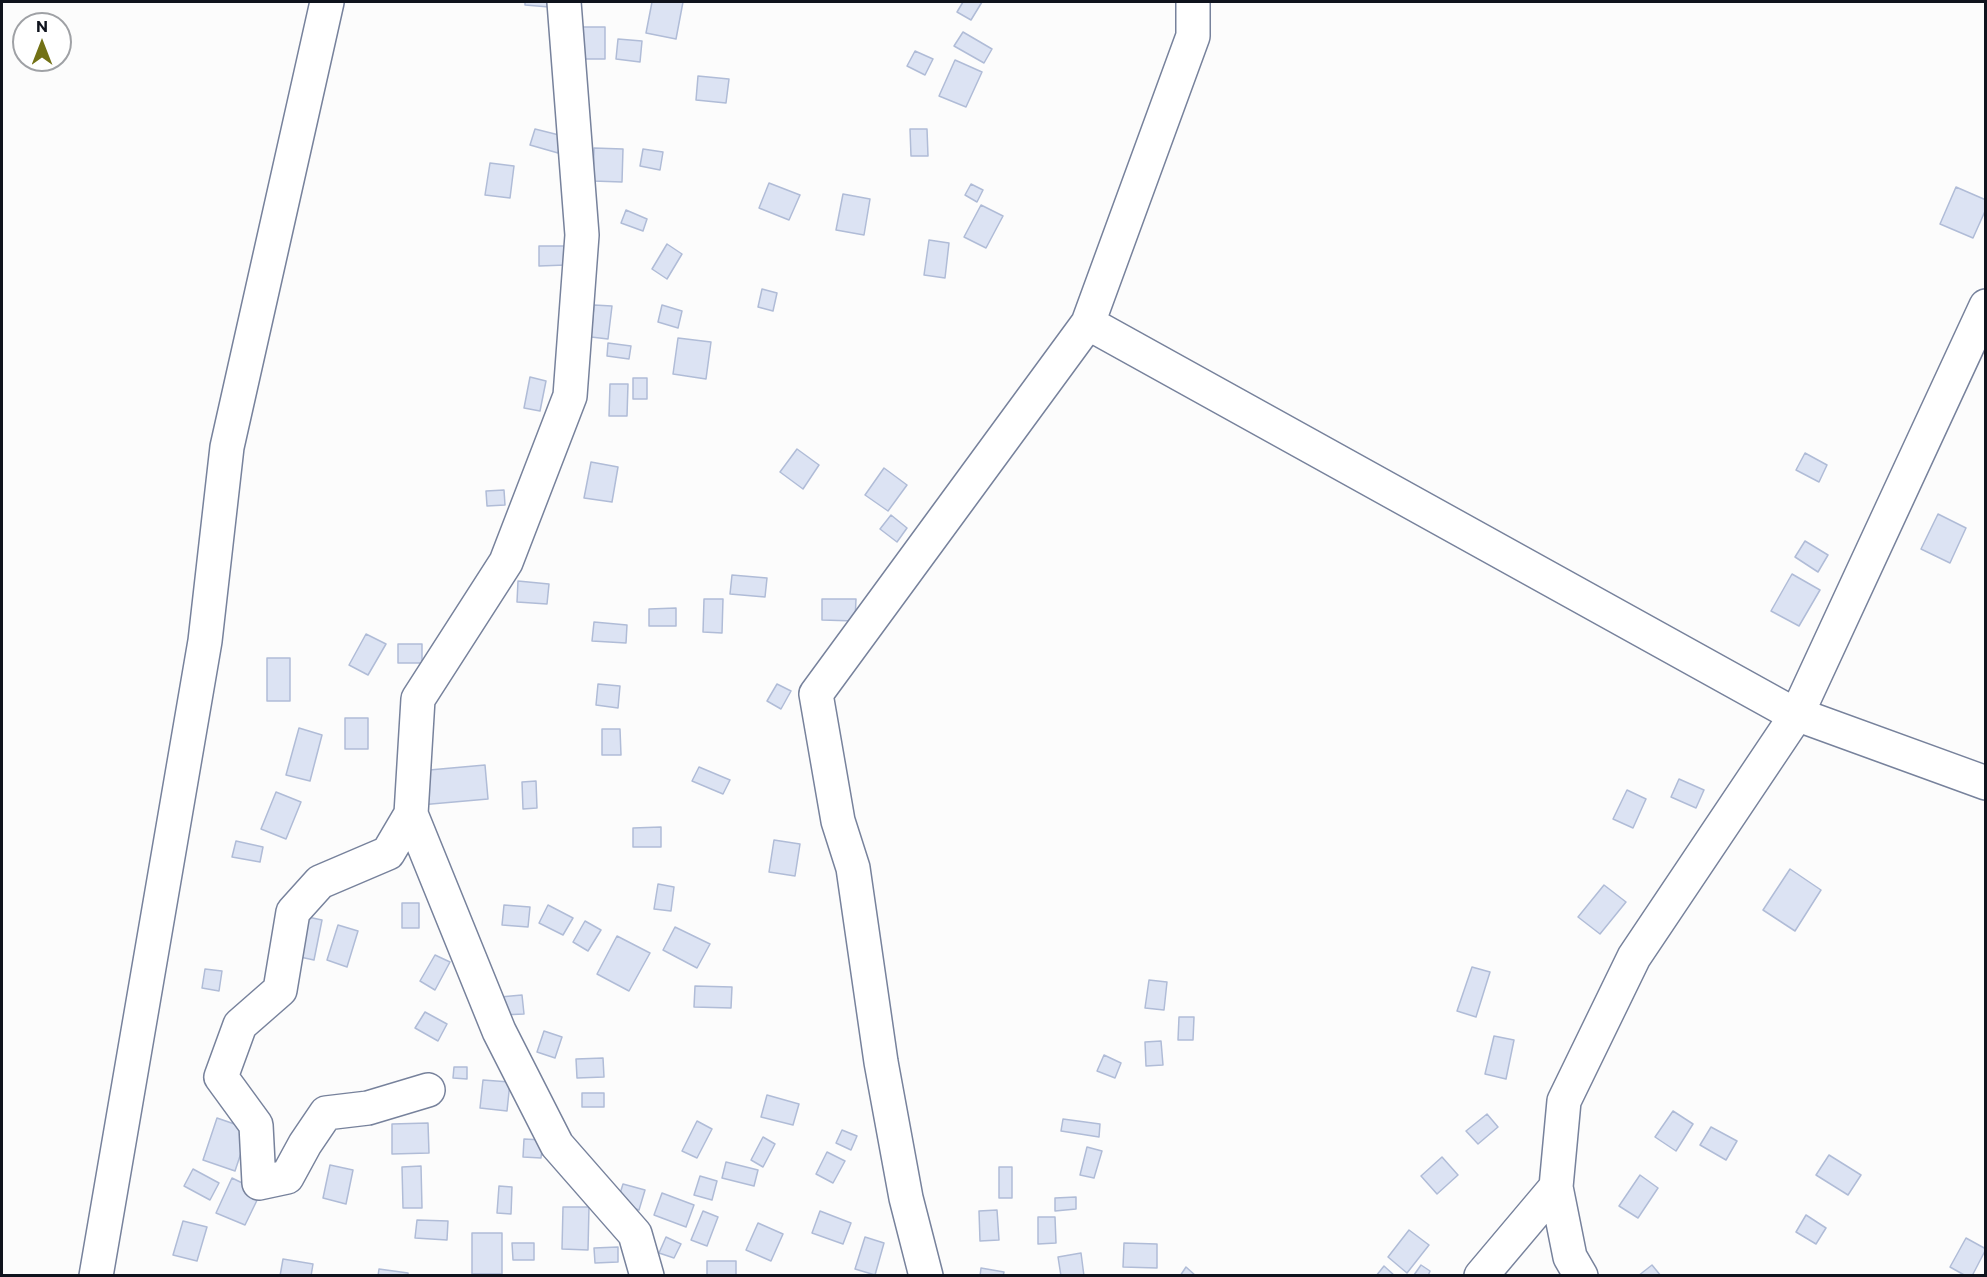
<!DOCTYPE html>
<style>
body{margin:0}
#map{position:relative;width:1987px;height:1277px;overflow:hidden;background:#fcfcfc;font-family:Commissioner,sans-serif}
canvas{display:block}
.frame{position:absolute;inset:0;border:3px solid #0f131d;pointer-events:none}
.north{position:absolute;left:12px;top:12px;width:60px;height:60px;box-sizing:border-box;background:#fff;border:2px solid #9fa1a5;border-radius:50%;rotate:0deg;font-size:16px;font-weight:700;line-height:24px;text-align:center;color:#0f131d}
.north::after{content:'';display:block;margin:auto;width:21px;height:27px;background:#727115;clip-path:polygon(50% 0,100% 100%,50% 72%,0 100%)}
</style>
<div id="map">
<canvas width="1987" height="1277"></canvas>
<div class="frame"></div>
<div class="north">N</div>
</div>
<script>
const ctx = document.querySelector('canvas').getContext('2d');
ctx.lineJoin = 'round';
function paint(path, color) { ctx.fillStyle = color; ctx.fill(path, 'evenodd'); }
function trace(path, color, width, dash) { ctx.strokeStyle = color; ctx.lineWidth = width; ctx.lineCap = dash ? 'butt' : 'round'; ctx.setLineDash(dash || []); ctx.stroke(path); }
const building = new Path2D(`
 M525,2H550L549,7L525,5Z
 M652,2H683L676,39L646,33Z
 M963,2H982L971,20L957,12Z
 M582,27H605V59H582Z
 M963,32L992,49L984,63L954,46Z
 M618,39L642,41L640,62L616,59Z
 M915,51L933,59L925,75L907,66Z
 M955,60L982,72L966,107L939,96Z
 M698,76L729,79L726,103L696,100Z
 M535,129L563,136L558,153L530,145Z
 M910,129H927L928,156H911Z
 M594,148L623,149L622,182L593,181Z
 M643,149L663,152L660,170L640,166Z
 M490,163L514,166L510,198L485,195Z
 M769,183L800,195L789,220L759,208Z
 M971,184L983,190L977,202L965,195Z
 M1956,187L1986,200V209L1973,238L1940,224Z
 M843,194L870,199L864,235L836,230Z
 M981,205L1003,216L986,248L964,237Z
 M626,210L647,219L643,231L621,223Z
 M929,240L949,243L945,278L924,275Z
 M667,244L682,254L667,279L652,269Z
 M539,246H566V265L539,266Z
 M762,289L777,293L773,311L758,307Z
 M594,305L612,306L608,339L591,337Z
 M662,305L682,311L678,328L658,322Z
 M678,338L711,342L706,379L673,374Z
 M608,343L631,346L629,359L607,356Z
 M530,377L546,381L540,411L524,408Z
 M633,378H647V399H633Z
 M610,384H628L627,416H609Z
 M797,449L819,465L803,489L780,472Z
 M1805,453L1827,465L1819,482L1796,470Z
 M591,462L618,467L612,502L584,498Z
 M884,468L907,485L888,511L865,495Z
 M504,490L505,505L487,506L486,491Z
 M1938,514L1966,528L1950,563L1921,549Z
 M891,515L907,528L897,542L880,529Z
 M1805,541L1828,555L1818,572L1795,557Z
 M1792,574L1820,590L1799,626L1771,611Z
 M732,575L767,578L765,597L730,594Z
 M518,581L549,584L547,604L517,602Z
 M704,599H723L722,633L703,632Z
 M822,599H856L855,621L822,620Z
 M676,608V626H649V609Z
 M594,622L627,625L626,643L592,641Z
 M366,634L386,644L368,675L349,665Z
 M398,644H422V663H398Z
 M267,658H290V701H267Z
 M598,684L620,686L618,708L596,705Z
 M777,684L791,691L781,709L767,701Z
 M345,718H368V749H345Z
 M299,728L322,735L310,781L286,775Z
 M602,729H620L621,755H602Z
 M485,765L488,799L420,805L418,771Z
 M699,767L730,780L723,794L692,781Z
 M1679,779L1704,790L1696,808L1671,797Z
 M536,781L537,808L523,809L522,782Z
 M1627,790L1646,799L1633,828L1613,819Z
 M276,792L301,802L286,839L261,829Z
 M661,827V847H633V828Z
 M774,840L800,844L795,876L769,872Z
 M236,841L263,847L260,862L232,857Z
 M1790,869L1821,890L1795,931L1763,910Z
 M658,884L674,887L671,911L654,909Z
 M1604,885L1626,902L1600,934L1578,917Z
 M402,903H419V928H402Z
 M504,905L530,907L528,927L502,925Z
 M548,905L573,918L563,935L539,923Z
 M308,917L322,920L314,960L300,957Z
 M585,921L601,930L588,951L573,942Z
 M338,925L358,931L347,967L327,960Z
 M675,927L710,944L697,968L663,950Z
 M617,936L650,953L629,991L597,974Z
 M435,955L450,962L435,990L420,981Z
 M1472,967L1490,972L1476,1017L1457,1011Z
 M205,969L222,971L219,991L202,988Z
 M1149,980L1167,982L1164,1010L1145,1008Z
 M695,986L732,987L731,1008L694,1007Z
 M522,995L524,1014L501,1015L500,997Z
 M425,1012L447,1024L438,1041L415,1028Z
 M1179,1017H1194L1193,1040H1178Z
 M544,1031L562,1037L555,1058L537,1052Z
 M1494,1036L1514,1040L1506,1079L1485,1074Z
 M1161,1041L1163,1065L1146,1066L1145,1042Z
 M1104,1055L1121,1063L1115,1078L1097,1071Z
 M603,1058L604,1077L577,1078L576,1059Z
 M454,1067H467V1079L453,1078Z
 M483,1080L510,1082L507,1111L480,1108Z
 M582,1093H604V1107H582Z
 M767,1095L799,1104L793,1125L761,1117Z
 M1673,1111L1693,1124L1676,1151L1655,1137Z
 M1487,1114L1498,1127L1478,1144L1466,1131Z
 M217,1118L249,1129L235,1171L203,1160Z
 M1063,1119L1100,1124L1099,1137L1061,1131Z
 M697,1121L712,1129L697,1158L682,1151Z
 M428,1123L429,1153L392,1154V1124Z
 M1711,1127L1737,1141L1726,1160L1700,1145Z
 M842,1130L857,1136L851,1150L836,1143Z
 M763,1137L775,1144L763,1167L751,1160Z
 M524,1139L543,1140L541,1158L523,1157Z
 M1087,1147L1102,1151L1094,1178L1080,1175Z
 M827,1152L845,1161L833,1183L816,1174Z
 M1829,1155L1861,1175L1848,1195L1816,1175Z
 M1442,1157L1458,1175L1437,1194L1421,1176Z
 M726,1162L758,1170L754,1186L722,1178Z
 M330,1165L353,1170L346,1204L323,1198Z
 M421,1166L422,1208H403L402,1167Z
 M999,1167H1012V1198H999Z
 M193,1169L219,1183L210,1200L184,1186Z
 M1640,1175L1658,1188L1638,1218L1619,1206Z
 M700,1176L717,1181L712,1200L694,1195Z
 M232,1178L261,1192L245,1225L216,1213Z
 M623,1184L645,1190L639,1210L617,1203Z
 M499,1186L512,1187L511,1214L497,1213Z
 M662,1193L694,1205L686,1227L654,1215Z
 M1076,1197V1209L1055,1211V1198Z
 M563,1207H589L588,1250L562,1249Z
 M997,1210L999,1240L980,1241L979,1211Z
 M703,1211L718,1217L707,1246L691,1240Z
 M820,1211L851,1223L843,1244L812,1233Z
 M1806,1215L1826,1228L1816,1244L1796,1232Z
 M1038,1217H1055L1056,1243L1038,1244Z
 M417,1220L448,1221L447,1240L415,1238Z
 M183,1221L207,1227L197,1261L173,1255Z
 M758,1223L783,1234L771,1261L746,1250Z
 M1409,1230L1429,1245L1407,1273L1388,1257Z
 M472,1233H502V1274H472Z
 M666,1237L681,1244L674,1258L659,1253Z
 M865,1237L884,1243L875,1275L855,1269Z
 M1966,1238L1986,1249L1972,1276H1966L1950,1267Z
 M512,1243H534V1260H513Z
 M1124,1243L1157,1244V1268L1123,1267Z
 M618,1247V1262L595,1263L594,1248Z
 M1081,1253L1084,1276H1061L1058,1257Z
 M283,1259L313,1264L311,1276H280Z
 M707,1261H736V1276H707Z
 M1421,1265L1430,1271L1428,1276L1414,1275Z
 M1652,1265L1661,1276H1638Z
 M1384,1266L1395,1276H1376Z
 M1186,1267L1196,1276H1180Z
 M981,1268L1004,1272L1003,1276H980Z
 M379,1269L408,1273V1276H378Z`);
const minor = new Path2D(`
 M564,2L582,235L570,396L506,562L418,699L411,814L499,1031L557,1145L635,1234L647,1276
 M1088,323L1788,711L1986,783
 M411,814L388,853L320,882L293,912L280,990L240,1025L221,1077L256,1125L259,1183L287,1177L305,1144L326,1113L368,1108L428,1090
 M926,1276L906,1198L881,1062L853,868L838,821L816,694L1088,323L1193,36V2
 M1481,1276L1556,1187
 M1581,1276L1570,1257L1556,1187L1564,1101L1634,957L1797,714L1986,306`);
const major = new Path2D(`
 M96,1276L205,641L227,447L327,2`);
paint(building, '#dce3f3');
trace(building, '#b0bcd7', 1.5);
trace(minor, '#77829c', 36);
trace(major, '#77829c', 36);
trace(minor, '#fff', 33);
trace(major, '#fff', 33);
</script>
